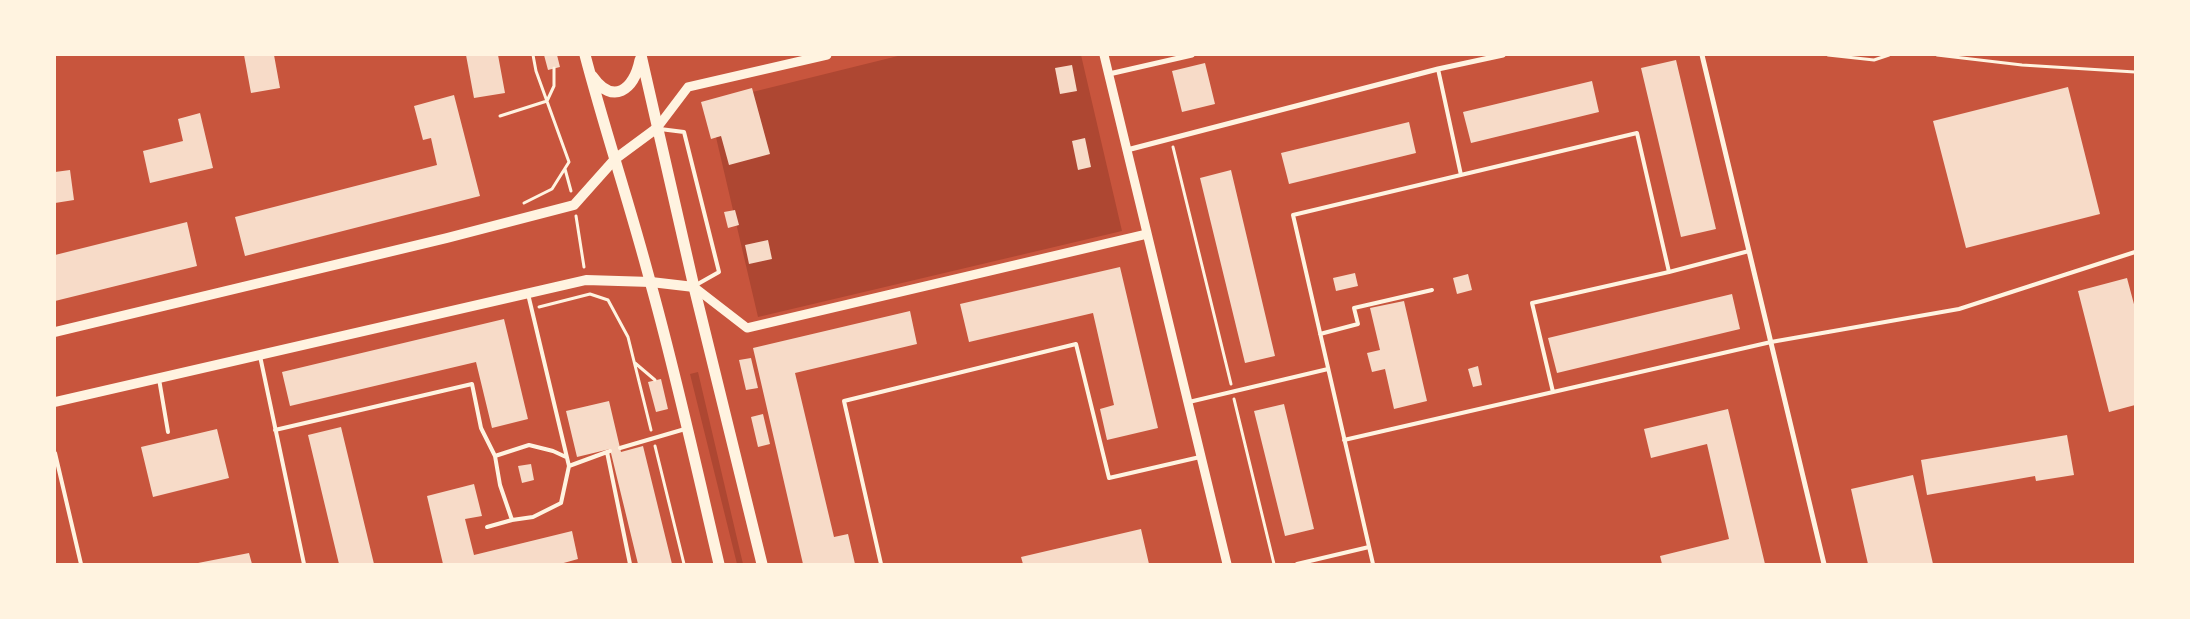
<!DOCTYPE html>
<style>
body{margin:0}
#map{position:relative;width:2190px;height:619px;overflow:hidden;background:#c8553d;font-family:Raleway,sans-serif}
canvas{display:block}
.frame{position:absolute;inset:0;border:56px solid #fff3e0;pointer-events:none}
</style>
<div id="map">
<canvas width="2190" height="619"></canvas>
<div class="frame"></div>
</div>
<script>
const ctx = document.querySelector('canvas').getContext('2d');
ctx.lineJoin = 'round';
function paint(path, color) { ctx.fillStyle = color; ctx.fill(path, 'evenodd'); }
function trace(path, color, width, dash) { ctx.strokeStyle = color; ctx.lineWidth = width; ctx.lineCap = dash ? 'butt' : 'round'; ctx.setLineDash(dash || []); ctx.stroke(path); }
const green = new Path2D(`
 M902,55H1081L1122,231L758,317L708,103Z
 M698,372L743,564H737L690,374Z`);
const building = new Path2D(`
 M244,55H274L280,88L251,93Z
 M466,55H498L505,93L474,98Z
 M544,55H557L560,67L548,70Z
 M1676,60L1716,229L1681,237L1641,68Z
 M1205,63L1215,104L1182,112L1172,71Z
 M1072,65L1077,91L1060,94L1055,68Z
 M1592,81L1599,112L1471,143L1463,112Z
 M2068,87L2100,214L1966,248L1933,121Z
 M752,88L770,154L729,165L721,136L711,139L701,102Z
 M454,95L480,196L245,256L235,217L437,165L431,138L423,140L414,106Z
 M200,113L213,168L150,183L143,151L183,141L178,119Z
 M1409,122L1416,153L1289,184L1281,153Z
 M1085,138L1091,167L1078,170L1072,141Z
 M70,170L74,200L55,203V172Z
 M1231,170L1275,356L1245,363L1200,178Z
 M735,210L739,225L728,228L724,212Z
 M187,222L197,266L55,301V255Z
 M768,240L772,259L749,264L745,245Z
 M1120,267L1158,428L1107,440L1100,409L1114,405L1093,313L969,342L960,304Z
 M1355,273L1358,286L1336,291L1333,278Z
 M1468,274L1472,290L1457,294L1453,278Z
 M2127,278L2135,308V405L2109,412L2078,291Z
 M1732,294L1740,329L1557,373L1548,338Z
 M1404,301L1427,401L1394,409L1385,369L1372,372L1367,353L1380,350L1370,308Z
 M910,311L917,344L795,373L834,537L848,534L855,564H803L753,348Z
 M504,319L528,419L492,428L476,362L290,406L282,372Z
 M751,358L758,388L746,390L739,360Z
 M1478,366L1482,385L1473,387L1468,369Z
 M661,379L668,409L656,412L648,382Z
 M609,401L621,452L643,446L672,564H638L610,449L577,457L566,411Z
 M1284,404L1314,529L1285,536L1254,411Z
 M1728,409L1765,564H1662L1660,556L1729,539L1707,444L1651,458L1644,429Z
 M763,414L770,444L758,447L751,417Z
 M341,427L374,564H339L308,435Z
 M217,429L229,478L153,497L141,447Z
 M2067,435L2074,475L2036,481L2035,476L1927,495L1921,460Z
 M531,464L534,480L522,483L518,466Z
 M1913,475L1933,564H1868L1851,489Z
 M474,484L482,516L465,519L474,555L572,531L578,559L560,564H443L427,496Z
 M1141,529L1149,564H1023L1021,557Z
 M249,553L252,564H198V563Z`);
const path = new Path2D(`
 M1828,55L1874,60L1889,55
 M1937,55L2022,65L2135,72
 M500,116L547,101L554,86V68
 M1173,147L1231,384
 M565,169L571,191
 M524,203L552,189L569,162L536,71L533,55
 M576,216L584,267
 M539,307L590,294L608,300L628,337L651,430
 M635,363L655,380
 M1234,399L1274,564
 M655,446L684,564`);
const service = new Path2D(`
 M1438,69L1461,175
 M660,129L684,132L719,272L696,285
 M528,294L569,466L607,452
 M1320,334L1358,324L1354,308L1432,290
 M260,356L304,564
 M159,379L168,432
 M1553,392L1532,303L1669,272
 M1189,402L1328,369
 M275,430L472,384L481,428L495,456
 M1344,440L1771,342L1959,309L2135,252
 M620,448L685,429
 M610,451L607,452L630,564
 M55,453L81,564
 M566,457L553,451L529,445L495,456L500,485L512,520L533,517L561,503L569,466
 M487,527L512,520
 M881,564L844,401L1076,344L1109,478L1200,457
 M1297,564L1369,547
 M1373,564L1293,215L1637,133L1669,272L1749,251`);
const minor = new Path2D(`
 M1702,55L1824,564
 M1109,74L1192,55
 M1127,150L1438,69L1503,55`);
const tertiary = new Path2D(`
 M1104,55L1227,564
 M657,128L688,87L827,55
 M694,287L747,328L1147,234`);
const secondary = new Path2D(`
 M55,332L447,238L574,205L615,159L657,128
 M55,402L586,280L651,282L694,287`);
const primary = new Path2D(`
 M585,55C605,131 630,205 650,281C676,374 697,470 719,564
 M641,55L694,287L762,564
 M592,76C613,106 634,90 640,60`);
paint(green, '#ae4732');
paint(building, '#f7dbc8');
trace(path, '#fff3e0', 3);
trace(service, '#fff3e0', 4);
trace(minor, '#fff3e0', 5);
trace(tertiary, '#fff3e0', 9);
trace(secondary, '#fff3e0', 10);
trace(primary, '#fff3e0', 11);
</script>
